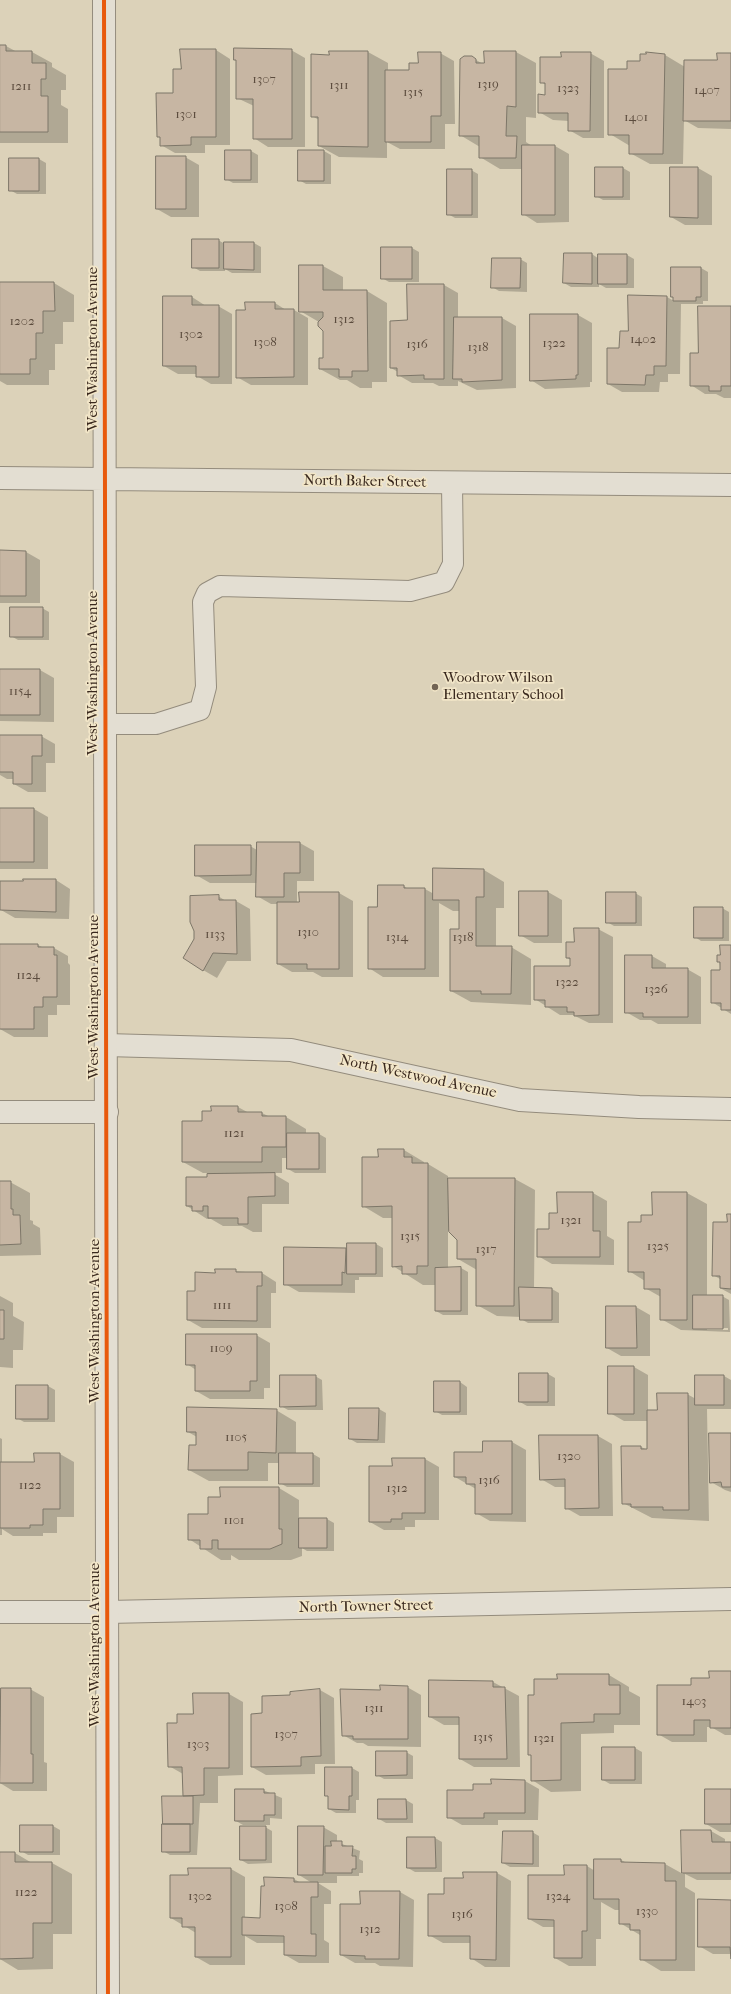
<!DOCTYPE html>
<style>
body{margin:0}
canvas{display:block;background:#dcd2b9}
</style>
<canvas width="731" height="1994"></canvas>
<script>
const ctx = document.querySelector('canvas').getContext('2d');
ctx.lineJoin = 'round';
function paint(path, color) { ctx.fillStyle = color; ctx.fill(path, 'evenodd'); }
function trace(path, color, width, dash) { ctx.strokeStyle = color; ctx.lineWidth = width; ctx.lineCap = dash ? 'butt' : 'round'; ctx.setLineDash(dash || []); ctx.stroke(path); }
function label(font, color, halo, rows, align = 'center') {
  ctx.font = font + ' "IM FELL French Canon",serif'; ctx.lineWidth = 3.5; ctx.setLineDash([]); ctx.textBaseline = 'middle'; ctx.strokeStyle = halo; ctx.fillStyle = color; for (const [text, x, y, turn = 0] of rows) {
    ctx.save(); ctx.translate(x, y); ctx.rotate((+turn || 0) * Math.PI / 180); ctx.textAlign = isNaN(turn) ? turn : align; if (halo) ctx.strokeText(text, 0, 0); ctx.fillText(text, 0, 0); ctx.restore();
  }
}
const shadow = new Path2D(`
 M0,46H6L17,52H32L52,63V67L66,75V90H61V105L68,109V143H0Z
 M216,50L230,59V145H205V153H175L161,145V138L158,136L182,70Z
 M291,50L305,58V147H268L254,138V106L237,98V61L235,60Z
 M368,52L388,63V71H410L440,53L454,61L455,124H445V149H400L387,142V158L339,157L319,146V120L312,116L330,56Z
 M516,52L536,63V118L526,117V142L532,146H555L569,154V222L537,223L523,214V169H500L480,157V147L460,135L471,57L483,64Z
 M590,53L604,61V138H583L569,130V121L553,120L539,112L546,96V85L541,82L562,58Z
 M647,53L665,55L685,67L718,61L731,54V129L698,128L684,120L683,164H650L630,153V146L610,134L628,70L641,62Z
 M251,151L258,155V183H233L226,179Z
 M324,151L331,155V184H306L299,180Z
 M185,157L199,165V217H171L157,209Z
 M39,159L46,163V194H17L10,190Z
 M623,168L630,172V200H603L596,196Z
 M671,168H698L712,176V225H685L671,217Z
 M471,170L478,174V218H455L448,214Z
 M218,240L225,244L254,243L261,247V273H232L225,269V271H200L193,267Z
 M382,248H412L419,252V282H389L382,278Z
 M592,254L599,259V255H627L634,259V288H606L599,284V287H571L564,283Z
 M520,259L527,263V292L499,291L492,287Z
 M323,266L343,277V291H367L387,303V382H372V388H360L347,380H340L320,369L324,359V331L319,322L300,311Z
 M701,268L708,272V301H703V304H681L680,374H668V382H660L659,392H622L608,384L629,332L667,297L674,301V298L672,297Z
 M0,283H54L74,295V322H63V344H55V370H49V385H7L0,381Z
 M444,285L458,293V318H502L516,326V388L477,390L458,381V386H439L433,383H412L398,375V372L391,368L408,321Z
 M192,297L206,306H218L232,314V384H211L197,376V374H178L164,366Z
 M275,303L286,310H294L308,318V385H251L237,377L246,311Z
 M731,307V398H724L716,394H705L691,385L699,354Z
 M578,315L592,323V382H590V387L545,389L531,380Z
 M0,552H26L40,560V603H0Z
 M42,608L49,612V640H18L11,636Z
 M0,670H40L54,678V722L0,721Z
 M0,736H41L55,744V763H46V792H28L14,784V779H7L0,775Z
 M0,809H34L48,817V869H0Z
 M258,843H300L314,851V881H297V903H300V893H339L353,901V977H322L313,972H292L278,964V904H271L257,896V883H210L196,875L250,846L257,850Z
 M484,870L504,882V908H496V947H511L531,959V1005L471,1002L451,991L460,930V911H453L439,903V977H383L369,968L378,908L404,886L408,889H425L434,894Z
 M56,880L70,889L69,919L15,918L1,910Z
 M520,892H548L562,900V943H534L520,935Z
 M635,893L642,897V926H614L607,922Z
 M218,896L226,901H236L250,909L251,961H227L217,978L203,970Z
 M722,908L729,912V941H701L695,937Z
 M598,929L613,937V1023H589L573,1015H560L535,999L571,967V960L567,958L575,943Z
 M0,945H38L44,948H54L68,956V963L70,965V1005H57V1015H48V1037H14L0,1029Z
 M731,946V1014L712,1002L721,971L718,956H720Z
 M626,956H652L666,964V969H687L701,977V1024H658L651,1020H640L626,1012Z
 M238,1107L249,1113H262L270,1117H286L306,1129V1134H319L326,1138V1173H295L288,1169V1158H282V1173H272L289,1183V1204H262V1232H253L242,1226H223L211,1219H207L187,1206L208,1178V1173H203L183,1162L203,1122L212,1112Z
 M379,1150H404L424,1162V1164H428L448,1176V1179H515L535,1190L534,1289H552L559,1293V1323H528L521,1319V1317L497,1316L477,1305V1270L458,1259V1239L448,1230V1268H461L468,1272V1315H443L436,1311V1285H423L393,1266V1218H383L363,1206L379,1158Z
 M0,1182H10L30,1193V1220L33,1221V1224L40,1228L41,1255L0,1256Z
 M593,1193L607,1201V1236L614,1240V1265L552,1264L538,1256L558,1214Z
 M687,1193L707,1204V1296H722L729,1300L730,1332L681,1330L661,1319V1297L645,1288V1281L629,1271L653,1216ZM707,1328H728V1330H707Z
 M731,1215V1294L720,1288V1279L713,1275Z
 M376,1244L383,1248V1277H359V1280H355V1293L299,1292L285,1284L346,1249L348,1250Z
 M216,1270L262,1273L276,1282V1293H271V1328H202L188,1320L196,1292L216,1274Z
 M0,1296L13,1303V1316L24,1322L23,1350H13V1368L0,1367Z
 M636,1307L650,1315V1356H621L607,1348Z
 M256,1335L270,1343V1388H264V1399H210L196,1391V1370L187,1364Z
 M610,1367H634L648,1375V1411H658L687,1394L696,1399V1376H724L731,1380V1409H707L709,1521L652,1518L623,1503L641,1447L648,1450V1421H624L610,1413Z
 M548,1374L555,1378V1406H527L520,1402Z
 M315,1376L322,1380L323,1410H288L281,1406Z
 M460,1382L467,1387V1415H442L435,1411Z
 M48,1386L55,1390V1422H24L17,1418Z
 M379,1409L386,1413L385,1443H357L350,1439Z
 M276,1410L296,1422V1454H313L320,1458V1487H287L280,1483V1463H268V1481H209L189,1470L197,1446V1437L188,1432Z
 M731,1434V1492L725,1490L711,1482Z
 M598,1436L612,1444L613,1516H580L566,1508V1487H555L541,1479Z
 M0,1438L2,1439V1463H35L60,1454L74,1462V1517H57V1533H43V1536H13L2,1529V1535H0Z
 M512,1442L526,1450V1522L490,1521L476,1513V1489L455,1477L483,1453Z
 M393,1459H425L439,1467V1520H415V1527H405V1530H384L370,1522L393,1467Z
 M279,1488L299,1500V1519H327L334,1523V1551H307L302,1548V1556L291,1560H239L231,1555V1560H221L189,1539L221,1498Z
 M731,1672V1735H725L711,1727H707V1742H672L658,1734L692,1686Z
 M609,1675L629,1687V1691L640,1697V1725H614V1733L581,1734V1791L551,1792L532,1780V1756L529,1754L535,1696L558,1680Z
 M493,1682L519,1696L520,1767H474L460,1759V1725H444L430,1717Z
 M407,1687L421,1695V1747L368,1746L363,1743H357L343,1735L381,1691Z
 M30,1689L44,1697V1762L47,1763V1791H13L0,1783V1703Z
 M320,1690L334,1698L335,1764H315V1774L266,1775L252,1767L263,1714L291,1696Z
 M229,1694L243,1702V1775L218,1776V1803H200L197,1855H170L163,1851L187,1797L184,1795L183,1774L169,1766L178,1724Z
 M635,1748L642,1752V1784H610L603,1780Z
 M406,1752L413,1756V1779H384L377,1775Z
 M326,1768H352L359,1772V1800H356V1813H336L329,1809V1797L326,1795Z
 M525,1781L539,1789L538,1820H498V1825H462L448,1817L474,1791L492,1785Z
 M263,1790L282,1798V1819L270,1818V1825H243L236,1821Z
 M731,1790V1832H720L706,1824Z
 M406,1800L413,1804V1823H386L379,1819Z
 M21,1826H53L60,1830V1855H28L21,1851Z
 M265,1827L272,1831V1863L248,1864L241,1860Z
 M323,1827L337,1835V1842L360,1851L359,1859L363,1861V1873H359V1876H337V1883H318L331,1891V1904H324V1940L329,1943V1963H299L285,1955V1943H257L245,1936V1965H210L196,1957V1933L171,1918L189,1876L231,1869L245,1877V1919H261L265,1878L294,1879L301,1883H312L299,1875Z
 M682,1831H711L725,1839V1843H731V1880H697L685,1874V1887L695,1893V1971H661L641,1959L640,1935L620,1923V1910H615L601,1902V1939H596V1966H569L555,1958V1927H543L529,1919L565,1876V1866H587L595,1871L621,1860L627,1863L665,1864L683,1874Z
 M532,1832L539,1836V1867H510L503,1863Z
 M435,1838L442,1842V1872H415L408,1868Z
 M0,1853H15L32,1863H52L72,1874V1934H53V1969L18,1970L0,1959Z
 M497,1873L511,1881L510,1967H485L471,1958V1943H443L429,1935L445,1895L464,1879Z
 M400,1892L414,1900L413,1967L380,1966L375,1963H355L341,1955L361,1905Z
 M731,1901V1959V1954H713L699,1946Z`);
const building = new Path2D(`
 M0,45H6V51H32V63H46V79H41V96H48V132H0Z
 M234,48L292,49V139H253V99H236V60H234Z
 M180,49H216V137H191V145L160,146V137H157L156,93H173V69H181Z
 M329,51H368V147L318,146V117H311V54L329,55Z
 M484,51H516V107L507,106L506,136H517L516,158H479V136H459L460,59L464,56H472L476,59V63H484Z
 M418,52H441V116H431V142H385V70H409V63H418Z
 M561,52H591L590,131H568V113H538V94L545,95V83H540V57H561Z
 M646,52L665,54L663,154H629V135H608V69H627V61H640V54H646Z
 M717,53H731V121H683L684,60H717Z
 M522,145H555V215H522Z
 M225,150H251V180H225Z
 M298,150H324V181H298Z
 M156,156H186V209H156Z
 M9,158H39V191H9Z
 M595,167H623V197H595Z
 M670,167H698V218L670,217Z
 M447,169H472V215H447Z
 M192,239H219V268H192Z
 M224,242H254V270L224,269Z
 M381,247H412V279H381Z
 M564,253H592V284L563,283Z
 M598,254H627V284H598Z
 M492,258H521L520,288H491Z
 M299,265H323V290H367L368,371H352V377H339V369H319V358H323V331L318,326V322L323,317V312H299Z
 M671,267H701V297H696V301H673V297H671Z
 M0,282H54L55,311H43V333H36V359H30V374H0Z
 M407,284H444V379H424V375L397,376V368H390V321L407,320Z
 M628,295L667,296L666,366H654V375H646L645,385L607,384V348H619L620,331H628Z
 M163,296H192V305H219V377H196V366H163Z
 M245,302H275V309H294V377L236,378V310H245Z
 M698,306H731V386H721V391H709V386H690V353H698Z
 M530,314H578V375H576V379L530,381Z
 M454,317H502V380L462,382V379H453Z
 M0,550L26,551V596H0Z
 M10,607H43V637H10Z
 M0,669H40V715H0Z
 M0,735H42V756H32V784H13V772H0Z
 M0,808H34V862H0Z
 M257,842H300V873H284V897H256Z
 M195,845H251V875L195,876Z
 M433,868L484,869V897H476V946H512L511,994H481V991H450V929H459V900H433Z
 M23,879H56V912L0,910V881H23Z
 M378,885H404V888H425V969H368V907H377Z
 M519,891H548V936H519Z
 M299,892H339V969H307V964H277V902H299Z
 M606,892H636V923H606Z
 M219,895V900H236L237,954L213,953L203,971L183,958L194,939V931L190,922V896Z
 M694,907H723V938H694Z
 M574,928H599V1015L574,1016V1012H567V1007H545V1000H534V966H570V958H566V942H574Z
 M0,944H38V947H54V955H57V997H43V1007H34V1029H0Z
 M720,945H731V1010H721V1003H711V970H720V962H717V955H720Z
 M625,955H652V968H688V1017H643V1013H625Z
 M211,1106H238V1112H262V1116H286V1147H262V1162H182V1121H202V1111H211Z
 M287,1133H319V1169H287Z
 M378,1149H404V1157H412V1163H428V1266H417V1274H402V1266L392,1267V1206L362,1207V1157H378Z
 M275,1173V1196L248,1197V1224H238V1218H208V1206H203V1211H192V1206H186V1177H207V1174Z
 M448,1178H515L514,1306H476V1259H457V1240L449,1232Z
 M0,1181H11V1209H13V1215H20L21,1244L0,1245Z
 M557,1192H593V1231H600V1257H537V1229H549V1213H557Z
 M652,1192H687V1320H660V1289H644V1272H628V1222H641V1215H652Z
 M727,1214H731V1289L720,1288V1276H712L713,1222H727Z
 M347,1243H376V1274H347Z
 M284,1247L346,1248L345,1273L342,1272V1285H284Z
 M461,1267V1311H435V1268Z
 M215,1269H236V1272H262V1286H257V1321L187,1320V1291H195V1272L215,1273Z
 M519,1287L552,1288V1320H520Z
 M693,1295H723V1329H693Z
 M606,1306H636L637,1348H606Z
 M0,1310H4V1339H0Z
 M186,1334H257V1381H250V1391H195V1365H186Z
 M608,1366H634V1414H608Z
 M519,1373H548V1402H519Z
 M280,1375H316V1406L280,1407Z
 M695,1375H724V1405H695Z
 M434,1381H460V1412H434Z
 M16,1385H48V1419H16Z
 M657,1393H688L689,1510H663V1507H631V1504H622L621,1446H641V1449H647V1410H657Z
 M187,1407L277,1409L276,1453L248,1452V1470H188L189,1445H196V1432H187Z
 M349,1408H379L378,1440L349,1439Z
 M709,1433H731V1487H722L721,1482L710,1483Z
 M539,1435H598L599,1508L565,1509V1479L540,1480Z
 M483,1441H512V1514H475V1484H466V1477H454V1452H482Z
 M34,1453H60V1509H43V1525H30V1528H0V1462H34Z
 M279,1453H313V1484H279Z
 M392,1458H425V1513H402V1519H391V1522H369V1466H392Z
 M220,1487H279V1529H282V1544L270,1549H218V1540H212V1549H200V1540H188V1514H208V1497H220Z
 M299,1518H327V1548H299Z
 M709,1671H731V1728H710V1720H694V1735H657V1685H691V1678H709Z
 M557,1674H609V1685H620V1714H594V1722L561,1723V1780L531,1781V1755H528V1695H534V1679H557Z
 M429,1680L493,1681V1687H505L507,1759H459V1717H429Z
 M380,1685L408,1686V1739H353V1736H342L340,1689L380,1690Z
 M1,1688H31V1754H33V1783H0Z
 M320,1689L321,1756L301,1757V1766L251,1767V1714L262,1713V1696L290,1695V1692Z
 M193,1693H229V1768H204V1795L183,1796L182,1767H168L167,1723H177V1714H193Z
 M602,1747H635V1780H602Z
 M376,1751H407V1775L376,1776Z
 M325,1767H352V1796H349V1810L328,1809V1796H325Z
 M491,1779L525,1780V1813H484V1818H447V1790H473V1784H491Z
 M235,1789H264V1793H275V1815H264V1821H235Z
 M705,1789H731V1824H705Z
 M162,1796H193V1824H163Z
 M378,1799H406L407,1819H378Z
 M162,1824H190V1852H162Z
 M20,1825H53V1852H20Z
 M240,1826H266V1860H240Z
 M298,1826H324L323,1875H298Z
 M681,1830H711L712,1842H731V1873H682Z
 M503,1831H533V1864L502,1863Z
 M407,1837H435L436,1868H407Z
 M331,1841H342V1846H353L352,1856H356V1869H352V1873H325V1846H331Z
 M0,1852H15V1862H52V1923H33V1958L0,1959Z
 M594,1859H621V1862L665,1863V1881H676V1960H640V1930H630V1924H619V1899H594Z
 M564,1865H587V1931H582V1958H554V1920L528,1919V1875H564Z
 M188,1868H231V1957H195V1927H182V1918H170V1875H188Z
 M463,1872H497L496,1960L470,1959V1936H428V1894H444V1878H463Z
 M264,1877L294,1878V1882H318V1897H311V1934H316V1956L284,1955V1936L242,1935V1917L260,1918L261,1886H264Z
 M360,1891H400L399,1959H365V1956L340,1955V1904H360Z
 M698,1899L731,1900V1959L730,1947H698Z`);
const service = new Path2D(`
 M105,724H156L200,710L206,687L203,602L207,593L220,586L410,591L444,582L453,564L452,483`);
const minor = new Path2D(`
 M104,0L105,724
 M0,478L731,485
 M106,1045L291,1050L520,1100L639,1107L731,1109
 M0,1112H107
 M0,1612H107L731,1599`);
const tertiary = new Path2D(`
 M105,724L108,1994`);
const cycleway = new Path2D(`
 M104,0L108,1994`);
const markers = [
 [435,687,4,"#726454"]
];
const numberNames = [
 ["1307",264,80],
 ["1319",488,85],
 ["1311",339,86],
 ["1211",21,87],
 ["1323",568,89],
 ["1407",707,91],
 ["1315",413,93],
 ["1301",186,115],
 ["1401",636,118],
 ["1312",344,320],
 ["1202",22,322],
 ["1302",191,335],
 ["1402",643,340],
 ["1308",265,343],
 ["1322",554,344],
 ["1316",417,345],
 ["1318",478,348],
 ["1154",20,692],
 ["1310",308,933],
 ["1133",215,935],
 ["1314",397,938],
 ["1318",463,938],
 ["1124",28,976],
 ["1322",567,983],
 ["1326",656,990],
 ["1121",234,1134],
 ["1321",571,1221],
 ["1315",410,1237],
 ["1325",658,1247],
 ["1317",486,1250],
 ["1111",222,1306],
 ["1109",221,1349],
 ["1105",236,1438],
 ["1320",569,1457],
 ["1316",489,1481],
 ["1122",30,1486],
 ["1312",397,1489],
 ["1101",234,1521],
 ["1403",694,1702],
 ["1311",374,1709],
 ["1307",286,1735],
 ["1315",483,1738],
 ["1321",544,1739],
 ["1303",198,1745],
 ["1122",26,1893],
 ["1302",200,1897],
 ["1324",558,1897],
 ["1308",286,1907],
 ["1330",647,1912],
 ["1316",462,1915],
 ["1312",370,1930]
];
const streetNames = [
 ["West Washington Avenue",93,349,-90],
 ["North Baker Street",365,482,1],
 ["West Washington Avenue",93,673,-90],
 ["West Washington Avenue",94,997,-90],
 ["North Westwood Avenue",418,1077,12],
 ["West Washington Avenue",95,1321,-90],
 ["North Towner Street",366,1607,-1],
 ["West Washington Avenue",95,1645,-90]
];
const poiNames = [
 ["Woodrow Wilson",443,678],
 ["Elementary School",443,695]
];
paint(shadow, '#0003');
paint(building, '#c7b6a3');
trace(building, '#7d7668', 1);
trace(service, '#948c7d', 22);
trace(minor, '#948c7d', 24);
trace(tertiary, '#948c7d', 24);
trace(service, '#e3ded2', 20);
trace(minor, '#e3ded2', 22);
trace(tertiary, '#e3ded2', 22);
trace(cycleway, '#e8590c', 4);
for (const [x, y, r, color] of markers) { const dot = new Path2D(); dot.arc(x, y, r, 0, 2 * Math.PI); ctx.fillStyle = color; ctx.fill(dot); trace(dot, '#f2e6c8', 1.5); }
label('13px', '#5c4c3e', null, numberNames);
label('15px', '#39281d', '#f2e6c8', streetNames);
label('15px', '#39281d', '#f2e6c8', poiNames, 'left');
</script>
